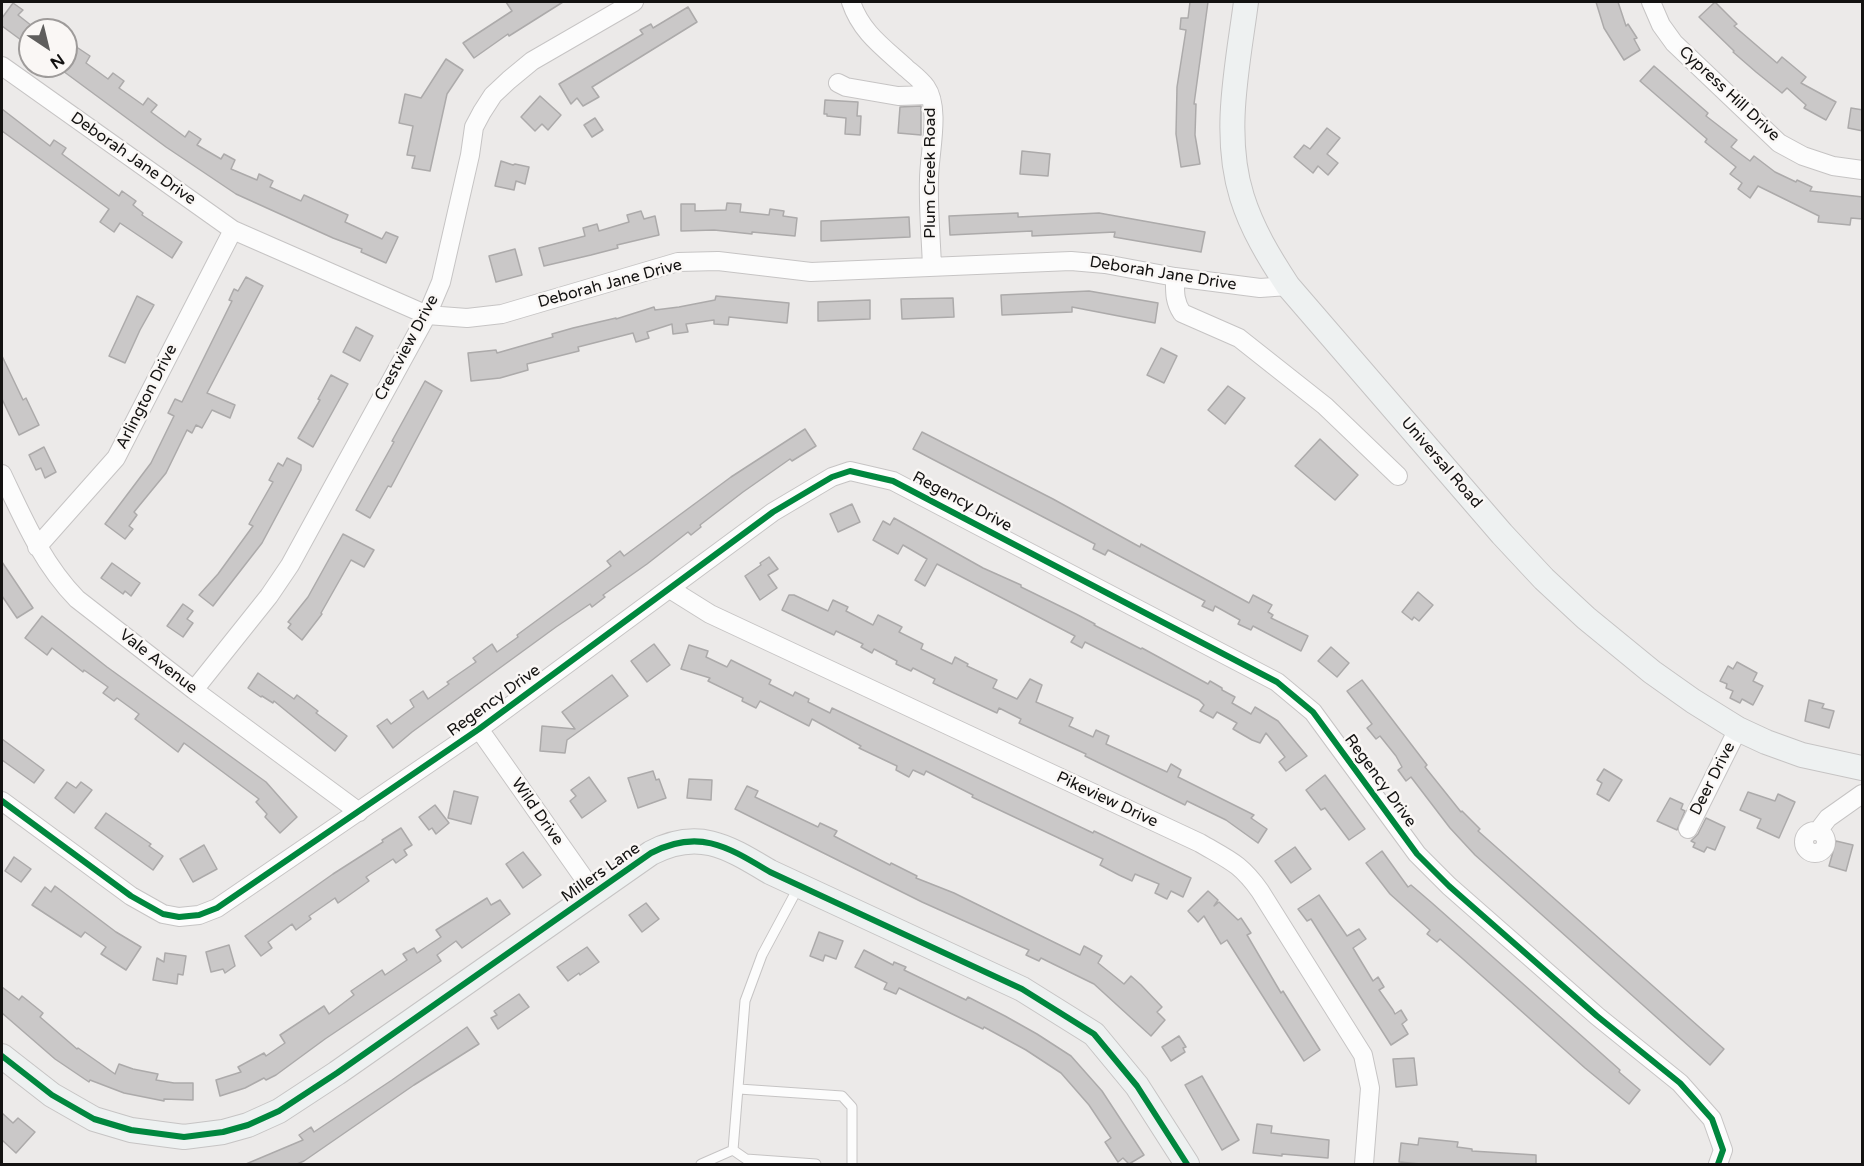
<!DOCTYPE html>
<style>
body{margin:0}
#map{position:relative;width:1864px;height:1166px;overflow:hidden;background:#eceae9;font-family:"Varela Round",sans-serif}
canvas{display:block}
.frame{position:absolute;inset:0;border:3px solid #131211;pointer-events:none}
.north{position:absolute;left:18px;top:18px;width:60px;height:60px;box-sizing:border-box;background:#faf7f5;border:2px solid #9e9b9a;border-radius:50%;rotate:145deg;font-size:16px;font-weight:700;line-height:24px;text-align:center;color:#131211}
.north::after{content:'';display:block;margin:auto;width:21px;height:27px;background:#5f5e5d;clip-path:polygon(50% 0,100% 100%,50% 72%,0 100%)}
</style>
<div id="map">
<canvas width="1864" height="1166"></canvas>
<div class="frame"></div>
<div class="north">N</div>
</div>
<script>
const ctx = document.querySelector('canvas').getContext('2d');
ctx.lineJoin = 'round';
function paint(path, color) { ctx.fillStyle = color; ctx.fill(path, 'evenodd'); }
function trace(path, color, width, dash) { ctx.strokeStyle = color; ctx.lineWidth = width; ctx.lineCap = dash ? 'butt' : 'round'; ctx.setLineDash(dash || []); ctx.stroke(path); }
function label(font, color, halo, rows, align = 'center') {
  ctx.font = font + ' "Varela Round",sans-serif'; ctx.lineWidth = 5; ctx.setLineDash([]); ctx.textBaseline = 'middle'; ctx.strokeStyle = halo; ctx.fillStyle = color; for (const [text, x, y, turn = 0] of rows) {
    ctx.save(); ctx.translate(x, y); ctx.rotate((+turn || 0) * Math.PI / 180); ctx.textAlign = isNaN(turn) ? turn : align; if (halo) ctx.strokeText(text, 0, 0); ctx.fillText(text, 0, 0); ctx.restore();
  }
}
const building = new Path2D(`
 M506,2H563L509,36L508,34L474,58L463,43L512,11Z
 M1190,2H1208L1194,104H1196L1195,135L1200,164L1181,167L1176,134L1177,87L1186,30L1180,29L1181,18H1188Z
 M1596,2H1618L1626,26L1628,24L1637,38L1634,39L1640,50L1624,60L1604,28Z
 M1715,2L1737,24L1734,26L1777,63L1782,57L1806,77L1801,83L1836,102L1826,120L1804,108L1806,105L1787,88L1782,93L1756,72L1733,52L1734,51L1699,17Z
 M13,3L23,10L18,15L32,26L21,40L2,26V18Z
 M688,7L697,22L592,87L599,97L583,106L577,98L571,104L559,84L643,34L640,30L651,24L653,28Z
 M66,40L90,56L86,63L108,79L113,73L124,81L119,88L143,105L148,98L157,105L151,112L166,123L185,137L189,131L201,139L197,145L221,159L224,154L235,160L231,169L257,180L259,174L273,181L270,187L301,201L304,195L348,215L345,222L382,239L386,232L398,237L386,263L361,252L362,249L333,238L236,194L166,147L63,71L66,68Z
 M446,59L463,70L447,94L430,171L412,168L415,156L407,155L413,126L399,123L405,94L421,98Z
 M1654,66L1708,113L1706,116L1737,140L1731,147L1750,161L1754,156L1775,172L1796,182L1797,180L1812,187L1810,191L1863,197V219L1851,218L1850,225L1818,222L1819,216L1758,186L1750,198L1738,189L1742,183L1730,174L1736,167L1705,142L1707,139L1640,81Z
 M540,96L561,115L548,130L542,124L535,131L521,117Z
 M825,100L858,102L857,116H861L860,135L845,134L846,118L827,116V114H824Z
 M921,106V135L898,133L900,107Z
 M1851,108L1863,110V131L1848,128Z
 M2,109L50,146L54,140L66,148L62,154L119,196L122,191L136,201L133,205L143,213L142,215L182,242L172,258L120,223L114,232L100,222L109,209L2,131Z
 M595,118L603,130L592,137L584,125Z
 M1327,128L1340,138L1327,154L1338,163L1328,175L1318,166L1313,173L1294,157L1304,145L1310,149Z
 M1022,151L1050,154L1048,176L1020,174Z
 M501,161L513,165L515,164L529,167L525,184L516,181L514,190L495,186Z
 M727,203L741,204L740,212L769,215L770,209L784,211L783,216L797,218L795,236L752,232V234L714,230L681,231V204H695V211L726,210Z
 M641,211L644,219L655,216L659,235L617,245L618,248L591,255L544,266L539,248L585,236L583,228L597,224L599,231L629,222L627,215Z
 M1018,213V217L1099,213L1205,232L1201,252L1114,237L1115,232L1032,236V231L950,235L949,216Z
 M909,217L910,237L821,241V221Z
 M515,249L522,275L496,282L489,256Z
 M246,277L263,286L207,393L235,405L230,418L212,410L202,428L196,425L192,433L187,430L166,473L134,512L137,515L129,526L133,529L125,539L105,524L151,463L174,416L168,413L175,399L182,402L232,301L229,300L234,289L238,291Z
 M1089,291L1158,303L1155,323L1072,307V312L1002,315L1001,295Z
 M137,296L154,305L140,330L125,363L109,356Z
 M716,296L789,303L787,323L729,317L728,325L714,324V320L686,324L688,332L673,334L672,324L647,332L649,338L636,342L633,333L578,347L579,351L527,364L528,370L500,378L471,381L468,353L496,350L497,353L553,337L552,334L573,328L616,318V319L654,307L655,310L679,307L715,300Z
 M953,298L954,317L902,319L901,299Z
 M870,300V319L818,321V302Z
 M356,327L373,336L360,361L343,352Z
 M1161,348L1177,356L1164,383L1147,375Z
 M2,356L23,400L26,398L39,425L19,435L2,399Z
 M331,375L348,384L313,447L298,438L320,400L318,399Z
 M425,381L442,391L391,487L388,486L370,518L356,510L394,442L392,441Z
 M1228,386L1245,398L1225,424L1208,410Z
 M805,429L816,446L792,461L790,459L743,492L700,525L701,527L691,535L688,532L647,564L603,595L605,597L592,607L590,604L556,627L412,732L393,748L377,726L387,719L391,724L414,707L410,700L423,691L428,699L449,684L447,682L476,662L473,658L492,644L497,652L518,637L517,635L611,566L607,561L620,551L624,556L731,477Z
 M922,432L1053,499L1140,547L1141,544L1249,603L1253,595L1272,605L1268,612L1273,615L1271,618L1308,636L1301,651L1253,626L1251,630L1238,624L1240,620L1215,606L1213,611L1202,606L1205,601L1108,550L1105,555L1093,549L1095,544L913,449Z
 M1320,439L1358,475L1335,500L1295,466Z
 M44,447L56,472L45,478L41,468L36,470L29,455Z
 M287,458L301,465V470L262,543L213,606L199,595L218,574L253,526L249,524L273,482L269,480L278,463L283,466Z
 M852,504L860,522L838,532L830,514Z
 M894,518L983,568L1021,585V587L1076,614L1095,624L1094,625L1141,649L1142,648L1208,684L1210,681L1222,688V690L1235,697L1232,703L1251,714L1255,707L1278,721L1307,756L1286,771L1279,762L1285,757L1266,733L1260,743L1252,740L1233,729L1237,723L1217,712L1213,718L1200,711L1204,705L1199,700L1085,642L1082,648L1071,642L1075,636L937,564L925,586L915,580L927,559L903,545L898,554L873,540L883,521L890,525Z
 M343,534L374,550L364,567L351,560L321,613L322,614L302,640L288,628L291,624L288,622L308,597Z
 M769,557L778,569L768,575L777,588L760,600L745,576L761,565L760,563Z
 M2,562L33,608L17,618L2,596Z
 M112,563L140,583L131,596L125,591L123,594L101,578Z
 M1418,592L1433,605L1419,621L1414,617L1412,620L1402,612Z
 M789,595H794L828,611L833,600L848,607L846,611L873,625L878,615L902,627L899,632L923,644L921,649L952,664L955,657L968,664L967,666L997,680L993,688L1017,699L1030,679L1042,685L1036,702L1073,718L1069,726L1093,737L1096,730L1109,736L1106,744L1167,772L1171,764L1181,770L1178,777L1254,815L1251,818L1267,829L1258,843L1226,820L1187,801L1185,805L1085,756L1086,754L1019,723L1021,719L999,708L997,713L954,693L933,683L935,679L913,668L911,671L896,664L897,661L874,649L872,653L861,647L863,644L836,631L834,635L782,610Z
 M183,604L193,611L187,619L193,623L183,637L167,626Z
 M42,616L107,667L266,782L297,817L280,833L265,817L267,814L256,802L259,799L184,743L178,752L135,719L139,714L117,698L114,701L103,693L108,687L84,670L83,672L52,648L47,655L25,638Z
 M654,644L670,665L647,682L631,661Z
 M689,645L708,651L706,657L727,667L731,660L771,680L769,684L793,696L795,692L809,699L808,702L830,713L832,708L1093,833L1094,831L1191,878L1183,897L1171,891L1167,899L1155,893L1159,884L1135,874L1132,881L1119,875L1100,865L1103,859L972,797L973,795L926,771L924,775L913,770L909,777L896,770L897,766L859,748L861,746L812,719L809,726L760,701L756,708L742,701L743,698L708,681L710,678L681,669Z
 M1331,647L1349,663L1337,677L1318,661Z
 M1737,662L1757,673L1753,681L1763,686L1753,705L1742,699L1740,703L1730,698L1733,691L1726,688L1727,684L1720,681L1728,666L1733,669Z
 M258,673L294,699L297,695L318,711L316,713L347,736L335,751L274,701L273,703L262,696L261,697L248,688Z
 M612,675L628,696L567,740L565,753L540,751L542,726L575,729L562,712Z
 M1362,680L1427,765L1425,767L1461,812L1462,811L1480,829L1478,831L1724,1049L1710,1065L1475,855L1450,828L1411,777L1406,781L1398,770L1402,767L1396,756L1380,736L1376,739L1367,728L1372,724L1347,691Z
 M1809,700L1824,704L1822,708L1834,711L1829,728L1805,721Z
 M2,739L44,770L34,783L2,760Z
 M1604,769L1622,780L1609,801L1597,794L1602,783L1597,780Z
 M653,771L656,780L659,779L666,798L638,808L628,778Z
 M1325,775L1365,829L1349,840L1325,808L1321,810L1306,790Z
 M589,777L606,801L582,818L570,801L576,796L571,790Z
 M689,779L712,780L711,800L687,798Z
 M67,782L76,788L81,782L92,790L74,813L55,798Z
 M747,786L758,791L755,797L818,827L820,823L837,831L834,836L890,865L891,863L917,876L916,878L954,893L1080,955L1084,946L1102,956L1098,963L1124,984L1131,976L1141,985L1162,1007L1157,1012L1165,1020L1151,1036L1094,984L1041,958L1039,961L1026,955L1029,950L922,902L735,809Z
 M454,791L478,797L471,824L448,818Z
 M1748,792L1775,801L1778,794L1795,802L1779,838L1757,828L1761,819L1740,810Z
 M1670,798L1683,804L1681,809L1685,811L1677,830L1657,821Z
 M435,805L449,823L436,834L432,828L429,830L419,817Z
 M106,813L151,844L149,846L163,856L153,870L95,828Z
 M1706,818L1725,827L1715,850L1707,847L1704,852L1693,847L1695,843L1691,841L1698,834Z
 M401,828L412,845L404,850L407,855L396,863L393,859L366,877L369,881L338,903L335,898L309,916L311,919L296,930L292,924L268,942L272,948L261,956L245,936L333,874L383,842L382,840Z
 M1836,841L1853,845L1846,871L1829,866Z
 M204,845L217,869L193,882L180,859Z
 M1295,847L1311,869L1291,883L1275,861Z
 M1382,851L1408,887L1411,885L1432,903L1620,1070L1619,1072L1640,1090L1629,1104L1585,1068L1463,959L1440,939L1437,942L1427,934L1430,930L1390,894L1366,863Z
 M523,852L541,875L523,888L506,864Z
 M14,857L31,869L21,882L5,871Z
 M55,886L116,932L141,947L126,970L101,954L106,947L85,932L81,937L32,905L45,887L51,892Z
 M1208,891L1218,900L1214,906L1219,902L1238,920L1241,918L1251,933L1247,935L1281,993L1283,991L1320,1050L1304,1061L1227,940L1221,944L1204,916L1198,922L1188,911Z
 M1319,895L1347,936L1359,929L1366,939L1353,948L1373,981L1378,977L1384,987L1379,990L1393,1010L1395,1014L1401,1010L1407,1020L1402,1024L1408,1034L1391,1045L1311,919L1307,921L1298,909Z
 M487,898L491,905L500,900L510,914L462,948L456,941L437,955L441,961L325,1039L276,1075L266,1080L264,1078L245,1088L220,1096L216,1080L241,1072L238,1067L264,1053L266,1056L285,1043L280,1035L324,1006L329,1014L354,995L351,991L382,970L385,975L407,960L403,954L414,948L417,953L441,937L436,930Z
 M646,903L659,919L642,932L629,915Z
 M819,932L843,941L836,959L825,955L823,961L810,956Z
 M229,945L235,966L225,973L223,969L211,972L206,952Z
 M587,947L599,962L580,975L579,973L568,981L557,967Z
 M864,950L893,965L894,962L906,967L904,970L966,1000L968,997L1005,1016L1037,1034L1071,1056L1102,1091L1144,1155L1129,1164L1123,1158L1118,1162L1105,1142L1111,1138L1089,1105L1061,1073L1026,1050L984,1027L983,1029L899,988L896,994L884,989L887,983L855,967Z
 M165,953L186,956L183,975L178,974L177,984L153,980L157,958L164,962Z
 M2,987L19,1000L22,996L43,1013L40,1017L77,1049L78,1048L115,1074L119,1064L133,1069L158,1074L156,1080L174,1083H193V1100L164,1099V1101L124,1093L90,1080L89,1082L55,1059L2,1013Z
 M519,994L529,1007L498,1029L491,1018L497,1015L494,1011Z
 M467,1027L479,1044L414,1085L304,1161L297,1164H246L303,1140L299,1135L311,1127L314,1132L392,1080Z
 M1179,1036L1186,1047L1183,1048L1185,1052L1171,1061L1162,1047Z
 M1414,1058L1417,1085L1396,1087L1393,1059Z
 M1202,1076L1239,1140L1222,1150L1185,1085Z
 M2,1113L13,1123L18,1118L35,1132L16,1153L2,1140Z
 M1257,1124L1272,1126L1271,1133L1329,1140L1328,1158L1282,1154V1156L1253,1153Z
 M1419,1138L1458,1142L1457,1147L1472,1149V1151L1536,1155V1164H1421L1399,1162L1401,1143L1418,1145Z`);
const lane = new Path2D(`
 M739,1089L842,1096L852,1107V1164
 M733,1150L746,1159L816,1164
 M701,1164L733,1150L745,1001L762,955L799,886`);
const street = new Path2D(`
 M851,2C861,32 883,47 906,68C913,74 921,80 926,87C941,108 929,154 929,179C928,208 931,238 932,267
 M1651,2L1661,25L1674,43L1779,143L1803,156L1833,166L1862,170
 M2,66L233,230L427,315L467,318L502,314L678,262L718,261L811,272L1071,261L1105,264L1175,277L1260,288L1288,286
 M838,83L846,87L898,96L929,95
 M1175,277C1175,291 1174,301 1182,313L1239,338L1325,406L1398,476
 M2,474C23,518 42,563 77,599L194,690L359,812
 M37,547L116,458L233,230
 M670,589L710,614L1200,843C1229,860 1240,863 1260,891L1363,1055L1370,1088L1364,1164
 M194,690L269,596L290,565L427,315L441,282L470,155L474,127L482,112L493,95L509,80L532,61L634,2
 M479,729L595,894
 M2,801L131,896L163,914L179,917L199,915L217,908L479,729L773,512L832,477L850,471L893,481L1277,682L1313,712L1417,854L1449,886L1597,1016L1680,1083L1712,1119L1723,1150L1718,1164
 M1688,829L1738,729
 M1804 842a11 11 0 1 1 22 0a11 11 0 1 1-22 0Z
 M1818,831L1828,818L1862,794`);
const secondary = new Path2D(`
 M1246,2C1238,64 1222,134 1242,197C1252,229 1269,257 1288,286L1502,534L1544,579L1586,618L1652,672L1693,701L1738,729L1766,742L1802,755L1862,768
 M2,1056L52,1095L94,1119L131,1130L184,1137L223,1132L248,1125L279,1111L337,1073L651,853C699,828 728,847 770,872L1022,989L1094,1034L1137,1086L1187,1164`);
const cycleway = new Path2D(`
 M2,801L131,896L163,914L179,917L199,915L217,908L479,729L773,512L832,477L850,471L893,481L1277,682L1313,712L1417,854L1449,886L1597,1016L1680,1083L1712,1119L1723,1150L1718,1164
 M2,1056L52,1095L94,1119L131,1130L184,1137L223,1132L248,1125L279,1111L337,1073L651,853C699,828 728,847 770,872L1022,989L1094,1034L1137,1086L1187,1164`);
const streetNames = [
 ["Cypress Hill Drive",1729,94,43],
 ["Deborah Jane Drive",133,159,35],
 ["Plum Creek Road",931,173,-90],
 ["Deborah Jane Drive",1163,274,9],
 ["Deborah Jane Drive",610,284,-15],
 ["Crestview Drive",407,348,-62],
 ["Arlington Drive",147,397,-63],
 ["Universal Road",1441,463,49],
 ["Regency Drive",962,502,28],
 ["Vale Avenue",158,662,38],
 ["Regency Drive",494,701,-36],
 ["Deer Drive",1713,779,-63],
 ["Regency Drive",1380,781,54],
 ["Pikeview Drive",1107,800,25],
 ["Wild Drive",537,812,55],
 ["Millers Lane",601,873,-35]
];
paint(building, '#cac8c8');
trace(building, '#acaaaa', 1.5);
trace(lane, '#c6c4c4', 11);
trace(street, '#c6c4c4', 20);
trace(secondary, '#c6c4c4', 26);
trace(lane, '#fcfcfc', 9);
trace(street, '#fcfcfc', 18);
trace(secondary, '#eef1f1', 24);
trace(cycleway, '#00873e', 6);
label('16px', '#131211', '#faf7f5', streetNames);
</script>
